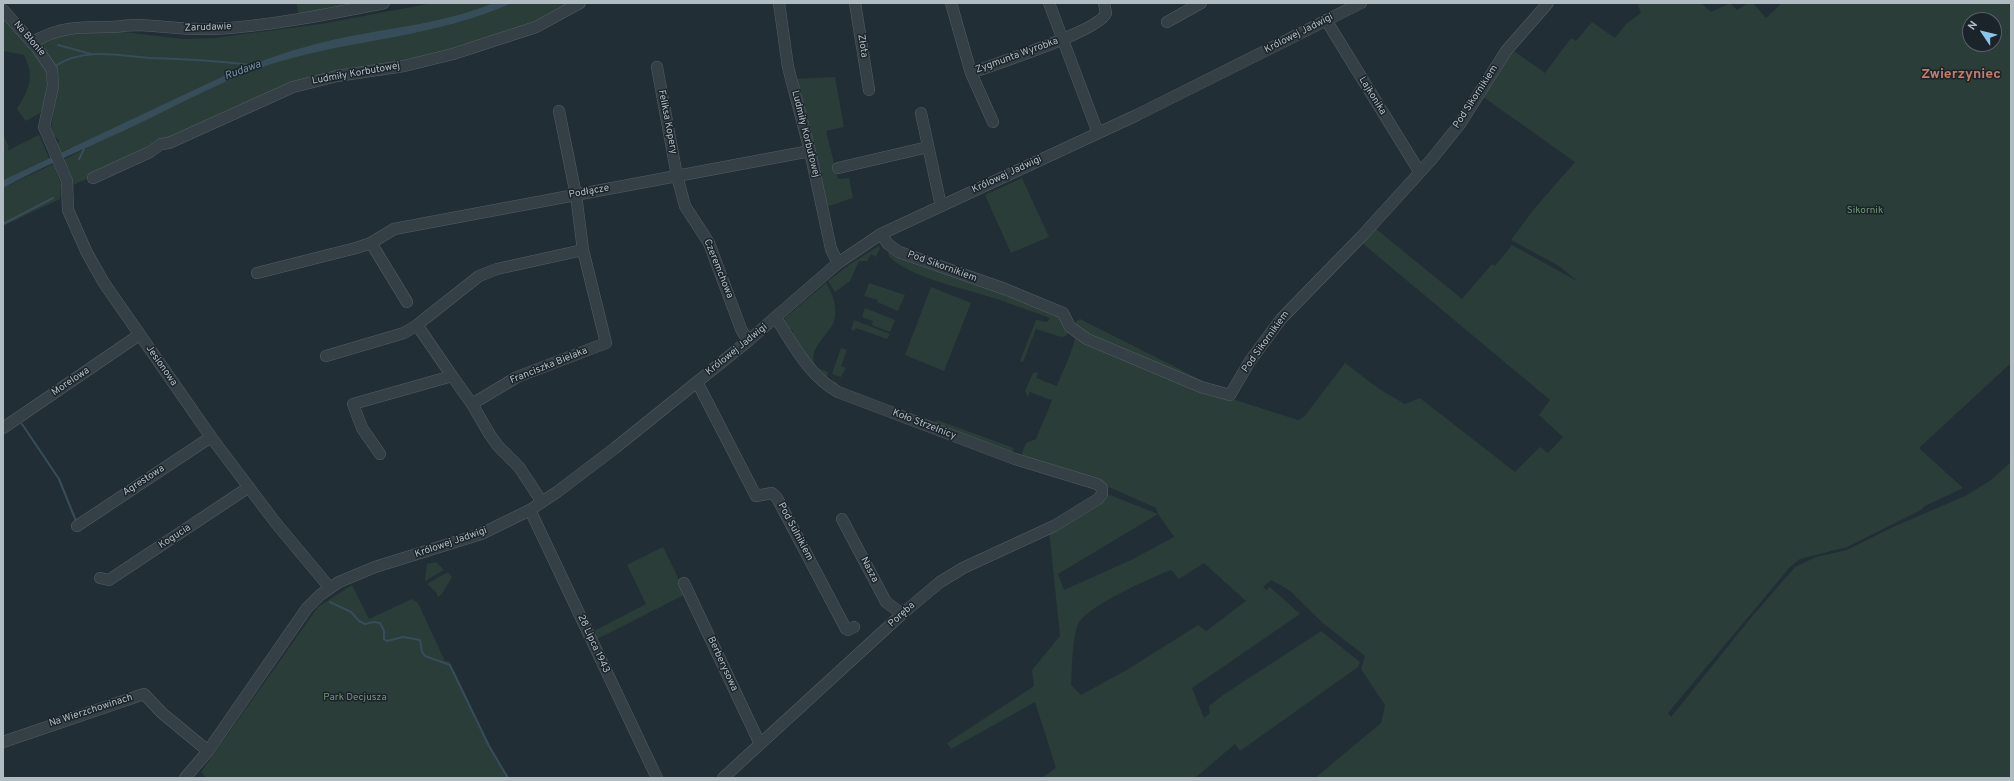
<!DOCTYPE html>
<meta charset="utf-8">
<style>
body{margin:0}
#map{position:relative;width:2014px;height:781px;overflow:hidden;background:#222e35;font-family:Overpass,sans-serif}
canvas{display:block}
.frame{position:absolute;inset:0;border:4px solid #b0bbc2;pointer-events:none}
.north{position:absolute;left:1962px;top:12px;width:40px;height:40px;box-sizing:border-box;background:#1b242a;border:1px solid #576067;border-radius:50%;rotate:305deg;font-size:11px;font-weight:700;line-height:16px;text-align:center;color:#b0bbc2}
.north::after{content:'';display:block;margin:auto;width:14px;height:18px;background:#8cc5eb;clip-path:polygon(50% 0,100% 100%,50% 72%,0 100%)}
</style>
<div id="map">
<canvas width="2014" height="781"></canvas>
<div class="frame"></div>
<div class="north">N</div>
</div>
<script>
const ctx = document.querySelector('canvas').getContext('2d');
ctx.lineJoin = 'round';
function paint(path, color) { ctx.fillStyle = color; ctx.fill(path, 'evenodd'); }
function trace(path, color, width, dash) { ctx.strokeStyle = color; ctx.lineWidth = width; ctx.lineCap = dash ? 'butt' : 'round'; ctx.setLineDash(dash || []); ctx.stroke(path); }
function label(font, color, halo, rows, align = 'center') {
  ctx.font = font + ' Overpass,sans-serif'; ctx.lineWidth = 3; ctx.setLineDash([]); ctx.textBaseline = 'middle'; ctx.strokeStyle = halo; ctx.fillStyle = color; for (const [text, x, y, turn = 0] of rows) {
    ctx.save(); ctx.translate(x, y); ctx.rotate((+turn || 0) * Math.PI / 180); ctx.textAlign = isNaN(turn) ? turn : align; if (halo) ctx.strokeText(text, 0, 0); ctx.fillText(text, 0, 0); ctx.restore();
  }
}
const green = new Path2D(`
 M296,3H343L344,7L299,15Z
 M433,3H493L434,28L496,3H574L548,20L474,46L292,85L71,186V175L63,160L89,147L70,148L60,153L57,147L59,140L53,135L51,130L59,76L39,42L67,31H115L183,39L214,38L321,24Z
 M1641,3H1701L1711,12L1730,3L1737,10L1748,3H1753L1766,18L1782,3H2011V363L1919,448L1963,488L1923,507V509L1847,547L1800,559L1790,567L1668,713L1671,717L1750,619L1795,567L1816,557L1847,550L1893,527L1965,496L1991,480L2011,462V778H1315L1381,723L1385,705L1361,669L1365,656L1324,624L1289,590L1271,580L1263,587L1266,590L1270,587L1300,614L1192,688L1204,718L1210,713L1209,706L1223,695L1321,631L1360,662L1358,667L1240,751L1235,744L1195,778H1041L1056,768L1035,702L951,749L947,743L1034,686L1032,670L1060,636L1049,530L1110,495L1158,514L1156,508L1102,484L1021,456L1026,443L1036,439L1053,398L1051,400L1030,392L1028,397L1025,391L1033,373L1038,372L1036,378L1057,386C1063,370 1081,336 1075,322L1080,319L1217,388L1220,395L1298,420L1304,417L1345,363L1379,389L1405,404L1420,398L1515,472L1540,447L1548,453L1563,437L1539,415L1550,400L1362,243L1375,228L1462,299L1492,264L1495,266L1512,245L1577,281L1559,266L1511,240L1534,209L1575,162L1482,96L1511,49L1545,73L1571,38L1576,41L1592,22L1615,38L1626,24L1641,13L1638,5ZM1970,20H1994V44H1970ZM1158,514L1174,537L1131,560L1064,590L1058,574ZM1204,563L1246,601L1206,631L1198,625L1130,668L1081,695L1071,685C1072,671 1072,631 1080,621C1093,603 1149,579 1171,570L1179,579Z
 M3,17L44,64L50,80L44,106L40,113L26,121L17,109C29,89 35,78 24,55L3,51Z
 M835,77L844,127L826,131L838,179L849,178L853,198L829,206L826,205L794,79Z
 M3,134L9,147L7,151L39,135L49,158L3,180Z
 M53,164L61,184L60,199L3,226V188Z
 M1022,178L1049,237L1011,253L985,195Z
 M879,246L880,248L873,264L876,257L871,254L867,261H859L850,281L835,292L828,281L849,265Z
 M889,250L1061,314L1069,330L1066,336L1061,337L1036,329L1023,362L1020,361L1036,320L1047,322L1050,318C1032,312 1015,305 997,299C974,291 899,275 888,254Z
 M826,283C833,294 838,308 834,322C829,335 803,352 818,368L828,372L827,378L838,383L835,385L812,368L792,335L793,331L789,328L785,321V318Z
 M869,283L905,295L898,311L877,302L878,300L864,296Z
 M931,287L971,303L944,371L905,355Z
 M865,308L895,320L890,332L872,325L873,321L862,317Z
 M854,320L890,334L887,339L856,328L854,331L851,329Z
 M841,348L847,350L841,366L846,368L841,377L832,374Z
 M937,420L1014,448L1012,453L933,426Z
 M663,547L686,594L597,639L594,631L646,604L627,565Z
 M436,562L444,570L425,581L427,564Z
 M448,572L452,577L442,594L438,597L436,592L427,584Z
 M352,585L369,619L412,599L418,603L445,661H449L484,737L508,778H207L201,772L318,607Z`);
const water = new Path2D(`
 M493,3H512C437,37 355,39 278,62C230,76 184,102 140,123C94,145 47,164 3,188V180L228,74C262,60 297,48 332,40C386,28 443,24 493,3Z`);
const stream = new Path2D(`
 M58,45L91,54
 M57,65C85,47 120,56 150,58C185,59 218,61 252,65
 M79,159L84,149
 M3,224L53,198
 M22,424L59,479L76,521
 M330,602L351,612L359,621L365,624L374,622L380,623L384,631V639L387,641L403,637L420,640L422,652L425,656L450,665L489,746L508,778`);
const minor = new Path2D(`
 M779,3L788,67L810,151L831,249L838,263
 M855,3L869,90
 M951,3L971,73L993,122
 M1049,3L1098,133
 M3,10L37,48L52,70L53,86L44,127L67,181L68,210L87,253L104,283L211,437L275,522L330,588
 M1326,20L1419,171
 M1167,22L1201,3
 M32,43C56,27 80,27 108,27C118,27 128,25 138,25C163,26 188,30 214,29C270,26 329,14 384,3
 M657,67L677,176L685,206L709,243L741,329L748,341
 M971,73C992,65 1100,31 1106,13L1104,3
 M921,113L941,206
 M838,168L928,147
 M93,178L150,152L161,144L169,143L293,87L337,76L404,66L453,54L536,27L580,3
 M881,234L888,244L899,252L1005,289L1063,313L1070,327L1087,339L1201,387L1230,395L1250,361L1281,319L1362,236L1431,160L1460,124L1506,51L1548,3
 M371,243L407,302
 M257,273L356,248L371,243L394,229L810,151
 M417,325L452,376
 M326,356L404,333L417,325L479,276L497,269L583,250
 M697,382L756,496L772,493L777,498L846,629L848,630L854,627
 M472,404L517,377L606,343L583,250L576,195L559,111
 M3,428L139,335
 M380,454L362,428L353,404L452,376L472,404L490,435L498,446L519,467L542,502
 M530,510L657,778
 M842,519L886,602L902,614
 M77,526L211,437
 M100,578L109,580L249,487
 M684,583L760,744
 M3,742L144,694L162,713L208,751
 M185,778L208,751L307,608L320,595L339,582L375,567L481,534L530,510L557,492L615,448L748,341L838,263L881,234L1137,115L1361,3
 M723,778L902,614L940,582L963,568L1054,526L1098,499L1102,494V488L1097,484L1015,459L838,392C809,376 793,344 776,318`);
const streetNames = [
 ["Zarudawie",208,28,-2],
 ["Królowej Jadwigi",1299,34,-27],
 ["Na Błonie",29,39,49],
 ["Złota",862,46,81],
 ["Zygmunta Wyrobka",1017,56,-20],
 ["Ludmiły Korbutowej",356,74,-10],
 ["Lajkonika",1372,96,58],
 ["Pod Sikornikiem",1476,97,-57],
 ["Feliksa Kopery",667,122,79],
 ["Ludmiły Korbutowej",805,134,76],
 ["Królowej Jadwigi",1007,175,-25],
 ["Podłącze",589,192,-10],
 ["Pod Sikornikiem",942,267,20],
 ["Czeremchowa",718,269,68],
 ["Pod Sikornikiem",1266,342,-54],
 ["Królowej Jadwigi",737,350,-39],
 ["Jesionowa",161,366,55],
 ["Franciszka Bielaka",549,366,-22],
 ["Morelowa",71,382,-34],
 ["Koło Strzelnicy",924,425,21],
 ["Agrestowa",144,481,-33],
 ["Pod Sulnikiem",795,532,62],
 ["Kogucia",175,537,-33],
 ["Królowej Jadwigi",451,543,-19],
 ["Nasza",869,570,62],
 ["Poręba",902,615,-42],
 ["28 Lipca 1943",593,644,65],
 ["Berberysowa",722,664,65],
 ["Na Wierzchowinach",91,711,-18]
];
const parkNames = [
 ["Sikornik",1865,211],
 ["Park Decjusza",355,698]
];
const waterNames = [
 ["Rudawa",243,71,-20]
];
const districtNames = [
 ["Zwierzyniec",1961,75]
];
paint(green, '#2a3d38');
paint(water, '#374d5a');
trace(stream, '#374d5a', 2);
trace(minor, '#535d63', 12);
trace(minor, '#353f46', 11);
label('10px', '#b0bbc2', '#1b242a', streetNames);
label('10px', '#719672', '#1b242a', parkNames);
label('italic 11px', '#7392a3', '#1b242a', waterNames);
label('bold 14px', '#c77c66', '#1b242a', districtNames);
</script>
